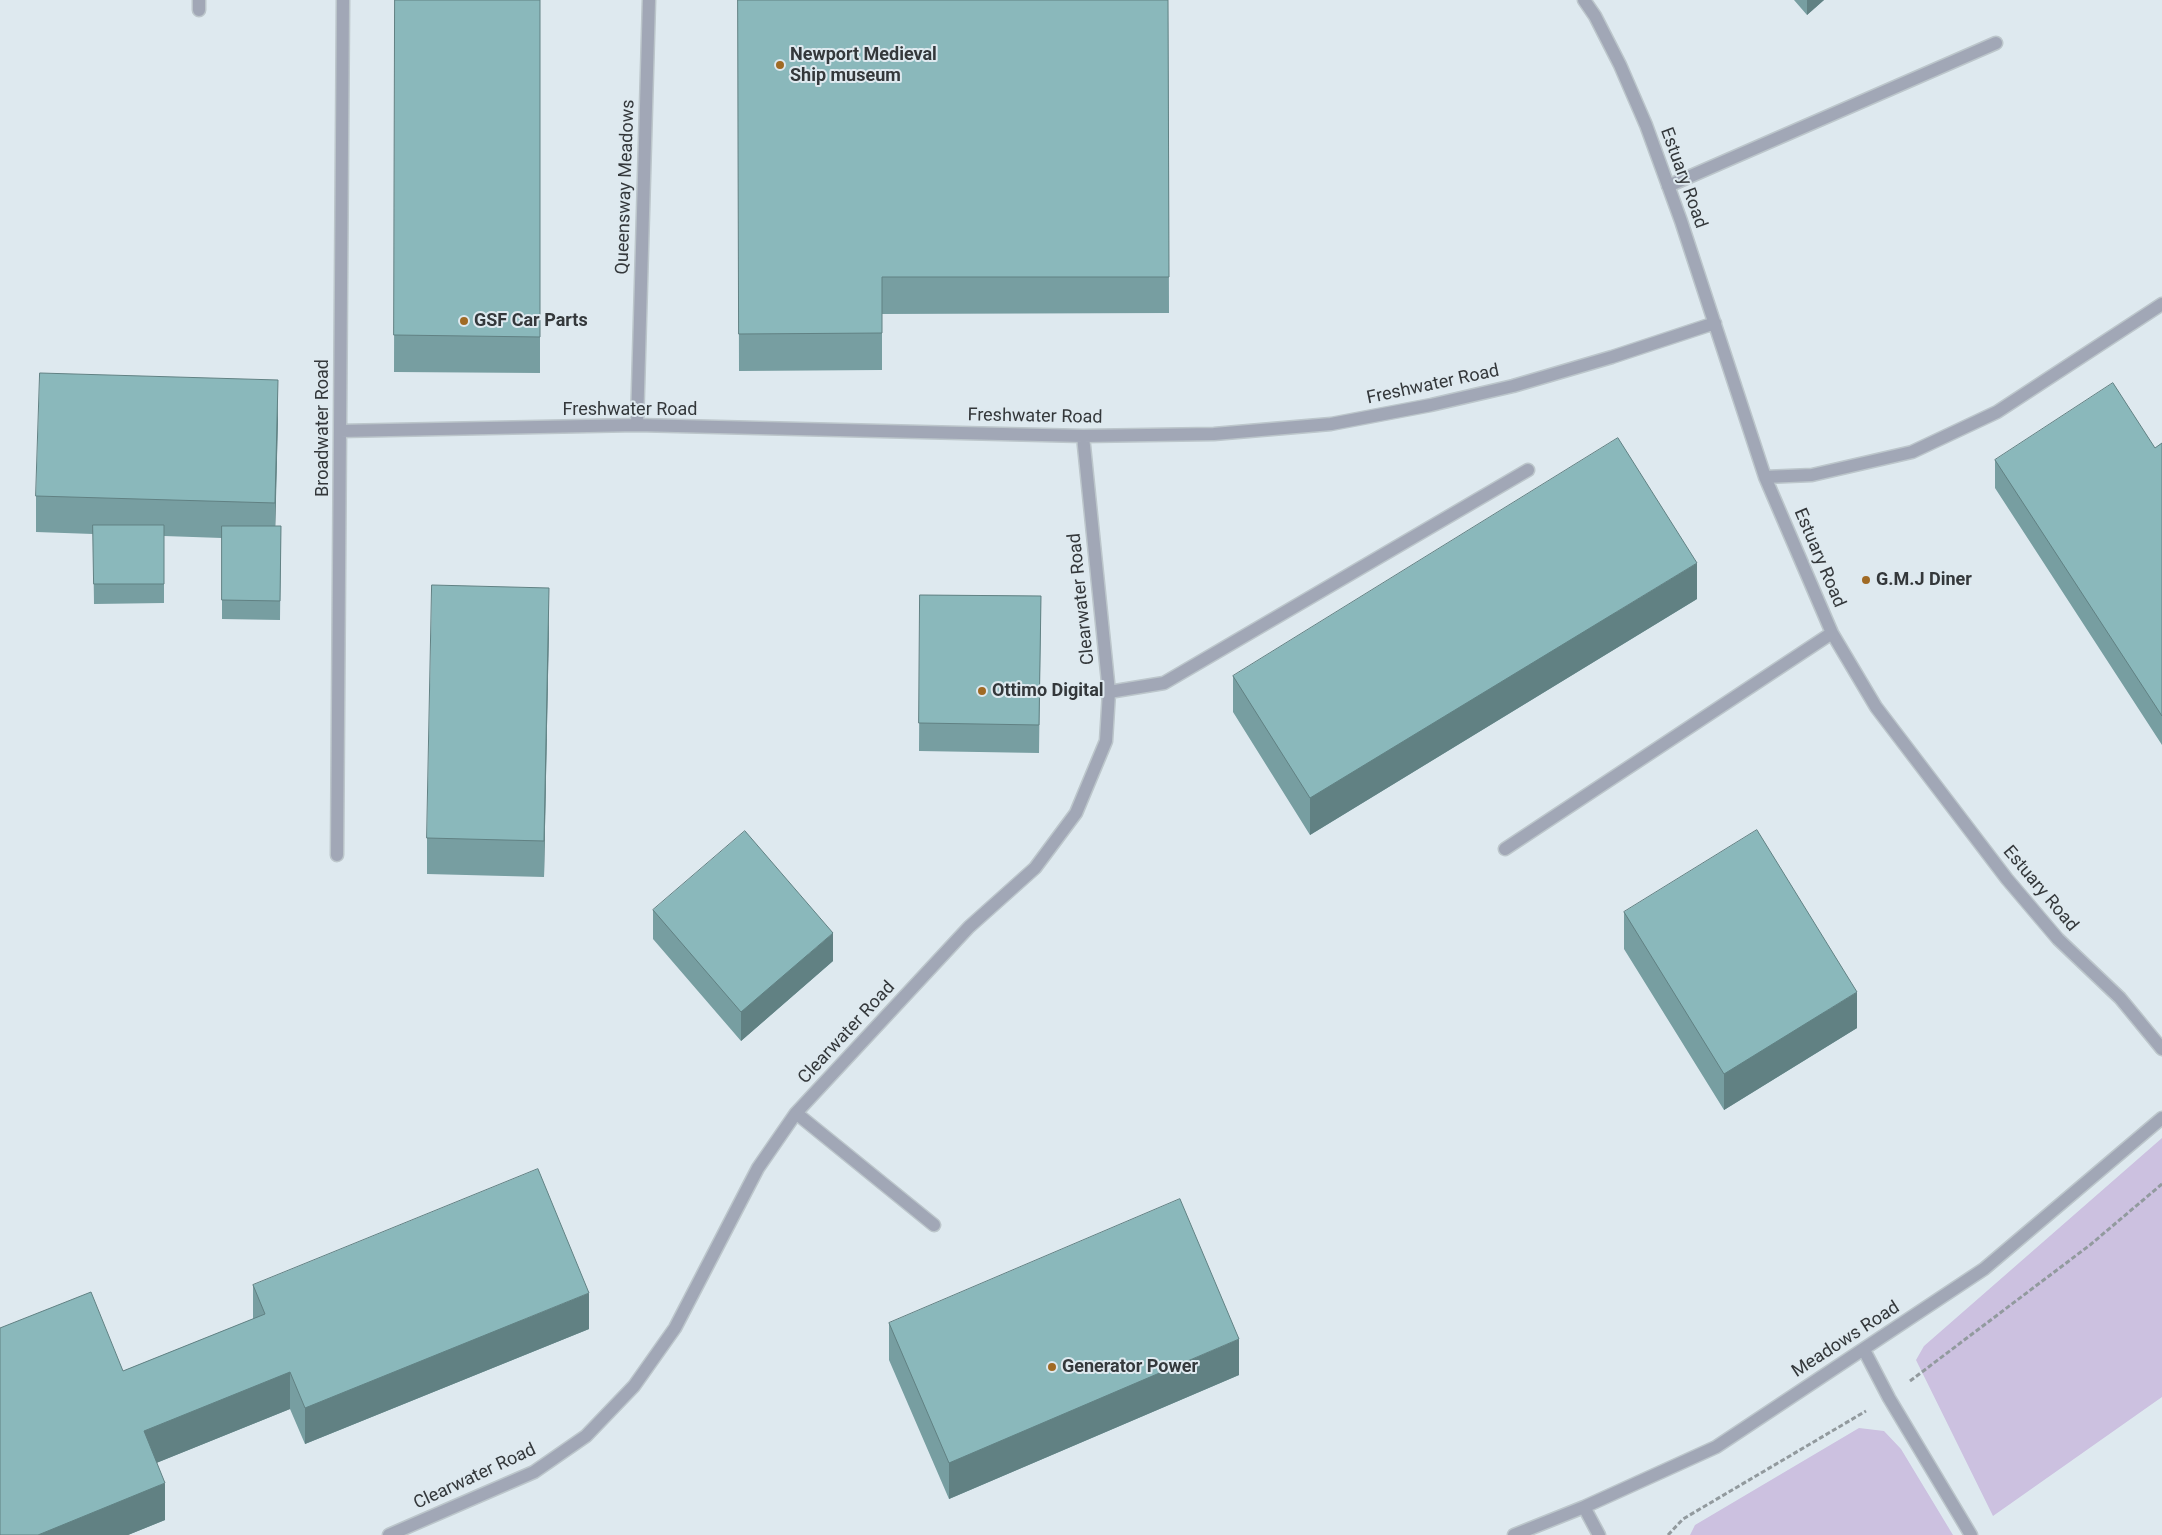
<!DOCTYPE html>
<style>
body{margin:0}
canvas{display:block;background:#dee9ef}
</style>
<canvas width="2162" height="1535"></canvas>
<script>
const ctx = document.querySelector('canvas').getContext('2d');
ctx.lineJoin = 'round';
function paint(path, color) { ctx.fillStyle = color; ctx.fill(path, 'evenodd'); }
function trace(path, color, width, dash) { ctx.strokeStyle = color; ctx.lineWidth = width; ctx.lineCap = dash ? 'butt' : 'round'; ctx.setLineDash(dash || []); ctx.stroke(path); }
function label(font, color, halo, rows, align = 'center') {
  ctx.font = font + ' Roboto,sans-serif'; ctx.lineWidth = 4; ctx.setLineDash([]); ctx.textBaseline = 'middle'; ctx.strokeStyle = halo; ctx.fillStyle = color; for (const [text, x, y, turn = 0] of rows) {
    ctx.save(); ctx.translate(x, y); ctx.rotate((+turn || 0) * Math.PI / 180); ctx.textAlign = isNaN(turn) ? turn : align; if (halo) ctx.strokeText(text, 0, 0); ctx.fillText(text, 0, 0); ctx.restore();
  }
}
const green = new Path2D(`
 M2162,1138V1397L1993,1516L1916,1360L1924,1346Z
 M1859,1428L1884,1431L1901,1449L1953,1535H1690L1695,1525Z`);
const path = new Path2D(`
 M1910,1381L2090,1245L2162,1184
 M1668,1535L1683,1519L1866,1411`);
const minor = new Path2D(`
 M1584,0L1595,16L1620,65L1646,125L1681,221L1765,477L1832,633L1876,707L2007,879L2058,939L2120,998L2162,1049
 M199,10V0
 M1668,186L1996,43
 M637,425L649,0
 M340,431L637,425L1083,436L1214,434L1331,424L1431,405L1513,386L1612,357L1715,323
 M1765,477L1812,475L1912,452L1997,412L2162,304
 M1109,692L1164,683L1528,470
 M1505,849L1832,633
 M337,855L343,0
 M796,1113L934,1225
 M1864,1350L1889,1398L1971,1535
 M1584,1507L1599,1535
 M389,1535L534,1472L586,1436L634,1386L675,1328L758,1168L796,1113L969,927L1035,868L1076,813L1106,741L1109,692L1083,436
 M1514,1535L1584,1507L1716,1447L1984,1269L2162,1118`);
const wall = new Path2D(`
 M395,0H540V373L394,372Z
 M738,0H1168L1169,313L882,314V370L739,371Z
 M1794,0H1824L1807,15Z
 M278,417L275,526H281L280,620L222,619V538L164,536V603L94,604L93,534L36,532V496Z
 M2162,443V745L1995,488V460L2155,448Z
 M920,595L1041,596L1039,753L919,751Z
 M1697,599L1310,835L1233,712V676Z
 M549,625L544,877L427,874V838Z
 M653,910L833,961L741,1041L653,939Z
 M1624,912L1857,1028L1724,1110L1624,949Z
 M253,1285L589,1329L305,1444L290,1409L156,1463L165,1520L128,1535H0L123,1371L253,1319Z
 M889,1323L1239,1375L949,1499L889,1360Z`);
const shadedWall = new Path2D(`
 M1807,0H1824L1807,15Z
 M278,380V417L275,540V503Z
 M1697,563V599L1310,835V798Z
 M549,588V625L544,877V841Z
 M833,933V961L741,1041V1012Z
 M1857,992V1028L1724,1110V1074Z
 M589,1293V1329L305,1444V1408Z
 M1239,1339V1375L949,1499V1463Z
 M290,1372V1409L144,1468V1431Z
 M165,1483V1520L128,1535H38Z`);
const building = new Path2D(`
 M395,0H540V337L394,335Z
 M738,0H1168L1169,277H882V333L739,334Z
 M40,373L278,380L275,503L36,496Z
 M2113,383L2155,448L2162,443V716L1995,460Z
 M1618,438L1697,563L1310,798L1233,676Z
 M93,525H164V584H94Z
 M222,526H281L280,601L222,600Z
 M432,585L549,588L544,841L427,838Z
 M920,595L1041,596L1039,725L919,723Z
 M1757,830L1857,992L1724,1074L1624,912Z
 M745,831L833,933L741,1012L653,910Z
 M538,1169L589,1293L305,1408L290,1372L144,1431L165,1483L38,1535H0V1328L91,1292L123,1371L265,1314L253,1285Z
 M1180,1199L1239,1339L949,1463L889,1323Z`);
const markers = [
 [780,65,5,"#a06a24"],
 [464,321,5,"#a06a24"],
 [1866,580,5,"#a06a24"],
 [982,691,5,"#a06a24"],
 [1052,1367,5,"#a06a24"]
];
const poiNames = [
 ["Newport Medieval",790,55],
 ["Ship museum",790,76],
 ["GSF Car Parts",474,321],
 ["G.M.J Diner",1876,580],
 ["Ottimo Digital",992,691],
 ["Generator Power",1062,1367]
];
const streetNames = [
 ["Estuary Road",1683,178,70],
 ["Queensway Meadows",626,187,-88],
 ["Freshwater Road",1433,385,-12],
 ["Freshwater Road",630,410],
 ["Freshwater Road",1035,417,1],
 ["Broadwater Road",323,428,-90],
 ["Estuary Road",1819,558,67],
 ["Clearwater Road",1082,599,-96],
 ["Estuary Road",2040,889,50],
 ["Clearwater Road",847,1033,-47],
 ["Meadows Road",1846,1340,-33],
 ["Clearwater Road",475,1477,-25]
];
paint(green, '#ccc1e0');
trace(minor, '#bcc6cb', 15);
trace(path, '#929a9e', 3, [5, 2.5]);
trace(minor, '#a1a7b6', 12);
paint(wall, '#779ea1');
paint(shadedWall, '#618183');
paint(building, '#8ab8bb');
trace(building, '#618183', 1);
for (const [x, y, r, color] of markers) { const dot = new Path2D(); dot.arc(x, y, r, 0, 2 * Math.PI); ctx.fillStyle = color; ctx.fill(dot); trace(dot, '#dee9ef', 2); }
label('bold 18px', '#34383b', '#dee9ef', poiNames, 'left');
label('18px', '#34383b', '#dee9ef', streetNames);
</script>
